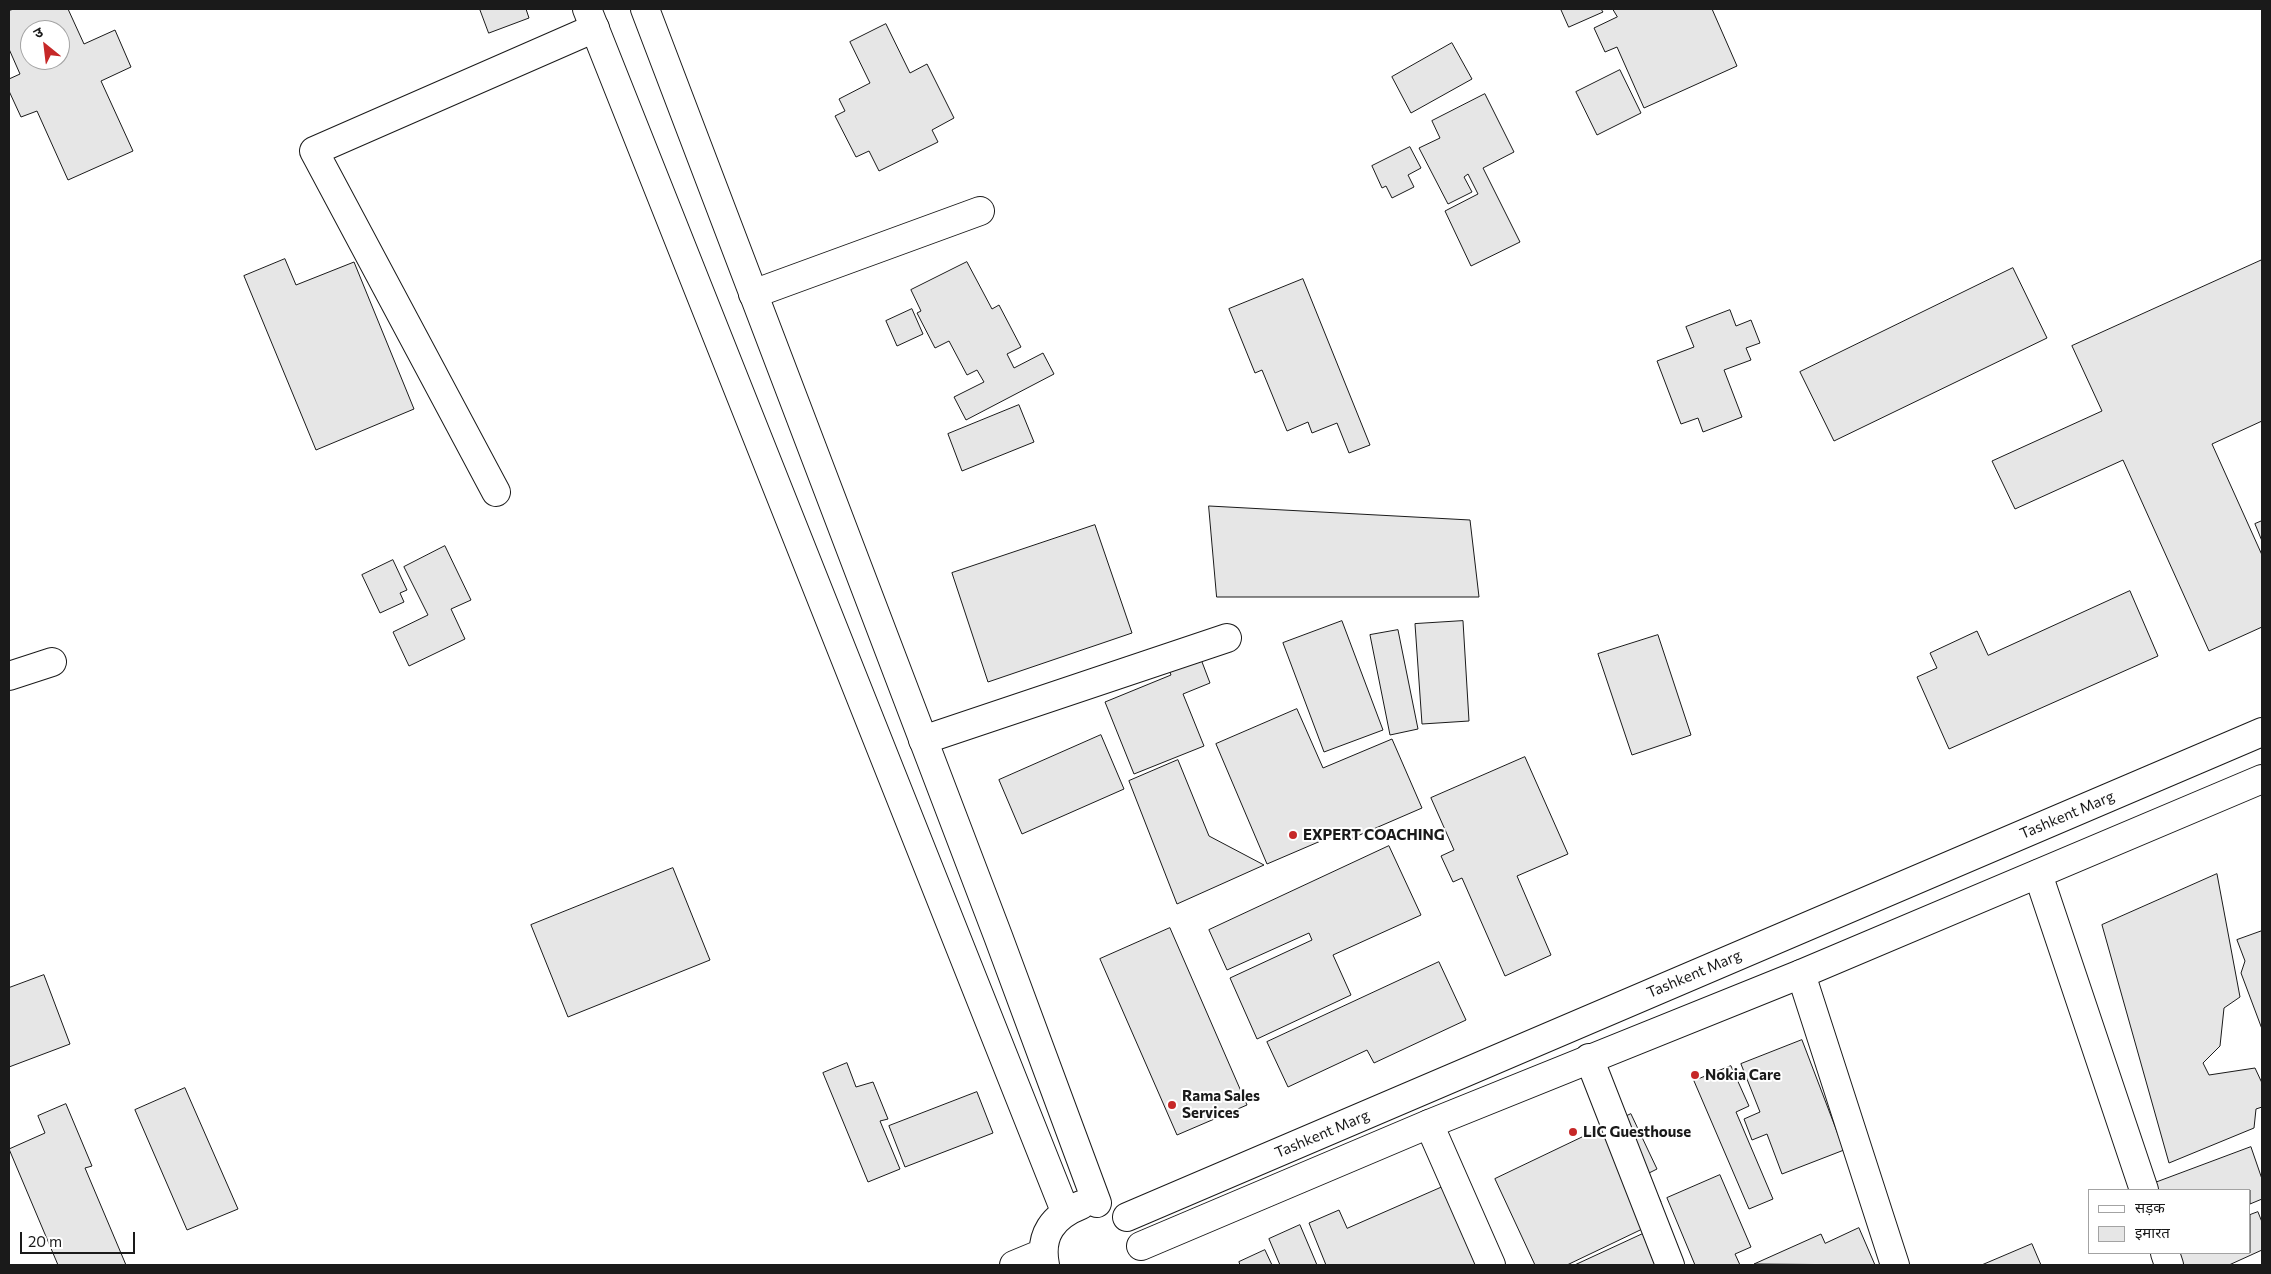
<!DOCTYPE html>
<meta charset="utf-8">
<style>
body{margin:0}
#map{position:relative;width:2271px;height:1274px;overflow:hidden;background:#fff;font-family:Commissioner,"Noto Sans Devanagari",sans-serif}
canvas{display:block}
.frame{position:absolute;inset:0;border:10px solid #1a1a1a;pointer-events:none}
.legend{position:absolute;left:2088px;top:1189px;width:162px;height:65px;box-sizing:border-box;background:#fff;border:1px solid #a3a3a3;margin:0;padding:6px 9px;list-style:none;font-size:15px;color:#1a1a1a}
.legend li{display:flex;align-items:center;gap:10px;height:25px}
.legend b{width:25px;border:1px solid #a3a3a3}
.north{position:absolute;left:20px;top:20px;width:50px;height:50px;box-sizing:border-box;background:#fff;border:1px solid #a3a3a3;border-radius:50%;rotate:331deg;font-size:14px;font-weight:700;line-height:20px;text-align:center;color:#1a1a1a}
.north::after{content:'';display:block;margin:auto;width:18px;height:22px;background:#c62828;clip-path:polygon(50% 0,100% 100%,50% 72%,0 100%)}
.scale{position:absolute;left:20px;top:1232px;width:115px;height:22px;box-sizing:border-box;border:2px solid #1a1a1a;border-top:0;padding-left:6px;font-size:15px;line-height:18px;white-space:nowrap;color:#1a1a1a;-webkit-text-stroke:4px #fff;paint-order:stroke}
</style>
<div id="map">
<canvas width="2271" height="1274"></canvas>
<div class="frame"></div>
<ul class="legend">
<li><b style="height:6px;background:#fff"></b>सड़क</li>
<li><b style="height:14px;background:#e6e6e6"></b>इमारत</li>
</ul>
<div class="north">उ</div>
<div class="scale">20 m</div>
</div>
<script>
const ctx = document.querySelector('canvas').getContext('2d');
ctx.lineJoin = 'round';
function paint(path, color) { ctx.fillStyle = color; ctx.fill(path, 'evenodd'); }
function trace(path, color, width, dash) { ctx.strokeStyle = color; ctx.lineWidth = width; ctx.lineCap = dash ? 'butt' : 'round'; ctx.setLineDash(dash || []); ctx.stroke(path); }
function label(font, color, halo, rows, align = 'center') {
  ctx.font = font + ' Commissioner,sans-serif'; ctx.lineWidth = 4; ctx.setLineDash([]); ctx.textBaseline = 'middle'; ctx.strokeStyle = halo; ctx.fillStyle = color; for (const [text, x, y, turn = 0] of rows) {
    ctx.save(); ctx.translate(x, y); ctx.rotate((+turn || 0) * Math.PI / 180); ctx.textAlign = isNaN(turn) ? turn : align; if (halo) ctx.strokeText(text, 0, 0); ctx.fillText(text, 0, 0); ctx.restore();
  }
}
const building = new Path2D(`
 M14,9H68L84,44L115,30L131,67L101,81L133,151L68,180L37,111L21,117L9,91V79L20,74L9,49V11ZM30,30H60V60H30Z
 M480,9H526L529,18L489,33Z
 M1561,9H1601L1603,12L1569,27Z
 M1613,9H1712L1737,66L1644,108L1617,47L1605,52L1594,28L1617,17Z
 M886,24L910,73L927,64L954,118L932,130L938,142L879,171L869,151L856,157L835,116L845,111L839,99L870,83L850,42Z
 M1452,43L1472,79L1411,113L1392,77Z
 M1620,70L1641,113L1597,135L1576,92Z
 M1485,94L1514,152L1483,168L1520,242L1471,266L1445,211L1478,194L1468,174L1464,177L1472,192L1448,204L1419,148L1440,138L1432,121Z
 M1410,147L1421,168L1408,175L1414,187L1392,198L1386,186L1382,188L1372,166Z
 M285,259L296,285L354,262L414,409L316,450L244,276Z
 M2262,260V421L2212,444L2262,555V627L2209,651L2123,460L2015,509L1992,461L2102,411L2072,346Z
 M967,262L992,309L999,305L1021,347L1007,354L1014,368L1043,353L1054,374L966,420L954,397L984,382L977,370L967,375L949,341L935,348L917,313L921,311L911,290Z
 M2013,268L2047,338L1834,441L1800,372Z
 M1303,279L1370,445L1349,453L1337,423L1312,433L1308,422L1287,431L1262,370L1255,373L1229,309Z
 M912,309L923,334L897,346L886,321Z
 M1730,310L1736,326L1751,320L1760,343L1746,348L1751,360L1724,370L1742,417L1703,432L1698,418L1681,424L1657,361L1694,347L1686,327Z
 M1019,405L1034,442L962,471L948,434Z
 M1209,506L1470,520L1479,597H1217Z
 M2262,521V541L2255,524Z
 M1095,525L1132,633L988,682L952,573Z
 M445,546L471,600L451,609L465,639L409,666L393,632L428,615L404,567Z
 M393,560L407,590L400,593L404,602L380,613L362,575Z
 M2130,591L2158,656L1949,749L1917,677L1937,668L1930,653L1977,631L1988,655Z
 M1342,621L1383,730L1324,752L1283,643Z
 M1463,621L1469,721L1422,724L1415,624Z
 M1398,630L1418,729L1390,735L1370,635Z
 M1658,635L1691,735L1632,755L1598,654Z
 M1199,654L1210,683L1183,694L1204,746L1134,774L1105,702L1171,675L1168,667Z
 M1297,709L1323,768L1392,739L1422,808L1348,840L1344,831L1267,864L1216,744Z
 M1101,735L1124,789L1022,834L999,780Z
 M1525,757L1568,854L1517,876L1551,955L1505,976L1462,878L1453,882L1441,856L1454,850L1431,798Z
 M1178,760L1209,836L1264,865L1177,904L1129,781Z
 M1389,846L1421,915L1333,955L1351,995L1257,1039L1230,978L1312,940L1309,933L1227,970L1209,930Z
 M673,868L710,960L568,1017L531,925Z
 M2217,874L2240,997L2224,1008L2220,1046L2203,1063L2209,1075L2255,1068L2262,1083V1107L2256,1109L2254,1128L2169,1163L2102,925Z
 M1170,928L1247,1105L1177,1135L1100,959Z
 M2262,931V1029L2241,973L2245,961L2237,940Z
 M1439,962L1466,1020L1374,1063L1367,1050L1288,1087L1267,1042Z
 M44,975L70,1044L9,1067V988Z
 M1802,1040L1844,1150L1782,1174L1767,1134L1752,1140L1744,1119L1760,1112L1741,1064Z
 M847,1063L856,1087L873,1082L888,1119L880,1121L900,1169L868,1182L823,1073Z
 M1731,1066L1749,1106L1736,1112L1773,1199L1749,1209L1694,1081Z
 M185,1088L238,1209L187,1230L135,1110Z
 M977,1092L993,1133L905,1167L889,1126Z
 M66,1104L92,1166L85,1168L126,1265H58L9,1149L45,1133L38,1116Z
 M1631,1114L1657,1169L1647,1174L1661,1202L1651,1207L1659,1221L1567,1265H1535L1495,1179Z
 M2251,1147L2262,1179V1199L2250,1204V1190H2145L2144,1187Z
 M1720,1175L1751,1247L1735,1254L1740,1265H1695L1667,1198Z
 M1447,1185L1481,1265H1326L1309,1223L1339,1210L1347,1228Z
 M2258,1212L2262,1222V1250L2229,1265H2179L2173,1253H2250V1215Z
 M1300,1225L1317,1265H1280L1269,1239Z
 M1660,1226L1677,1265H1575Z
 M1859,1228L1875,1265L1754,1264L1821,1234L1825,1243Z
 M2032,1244L2041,1265H1982Z
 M1265,1250L1272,1265H1240L1239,1262Z`);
const minor = new Path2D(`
 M753,294L980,211
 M496,492L314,151L595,28
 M9,676L52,662
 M923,740L1227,638
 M2038,874L2144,1190
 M1801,974L1895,1265
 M1589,1058L1670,1265
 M1429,1124L1491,1265
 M2165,1253L2169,1265`);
const tertiary = new Path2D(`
 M587,9C746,410 908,810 1065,1211
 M645,9L998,936L1097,1203
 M1127,1217L2262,732
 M1141,1246L1429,1124L1801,974L2262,779
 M1014,1265L1043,1253
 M1045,1265C1039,1235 1053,1216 1081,1205`);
const markers = [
 [1293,835,5,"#c62828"],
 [1695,1075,5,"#c62828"],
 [1172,1105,5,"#c62828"],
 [1573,1132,5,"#c62828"]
];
const streetNames = [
 ["Tashkent Marg",2067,815,-23],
 ["Tashkent Marg",1694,974,-23],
 ["Tashkent Marg",1322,1134,-23]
];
const poiNames = [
 ["EXPERT COACHING",1303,835],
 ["Nokia Care",1705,1075],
 ["Rama Sales",1182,1096],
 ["Services",1182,1113],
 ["LIC Guesthouse",1583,1132]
];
paint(building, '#e6e6e6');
trace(building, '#1a1a1a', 1);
trace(minor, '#1a1a1a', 30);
trace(tertiary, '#1a1a1a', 30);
trace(minor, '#fff', 28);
trace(tertiary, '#fff', 28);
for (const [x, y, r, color] of markers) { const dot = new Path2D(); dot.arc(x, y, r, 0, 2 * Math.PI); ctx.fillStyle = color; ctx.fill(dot); trace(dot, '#fff', 2); }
label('15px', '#1a1a1a', '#fff', streetNames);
label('bold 15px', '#1a1a1a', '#fff', poiNames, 'left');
</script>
